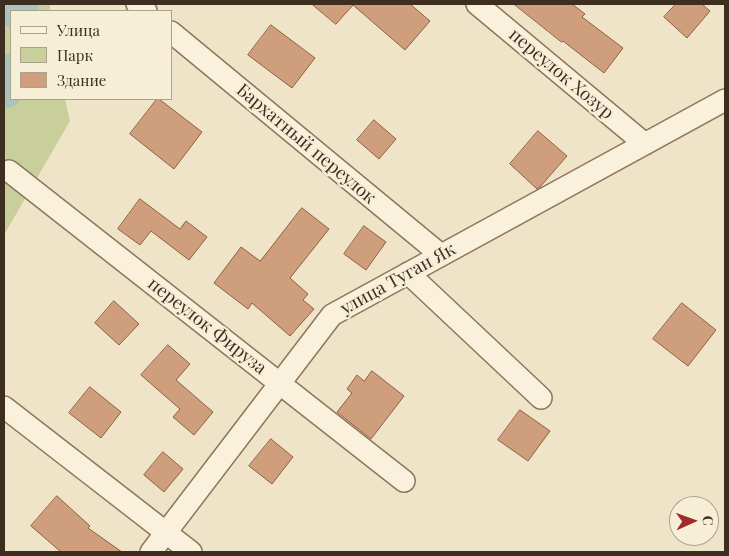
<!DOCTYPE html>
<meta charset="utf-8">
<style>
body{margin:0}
#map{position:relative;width:729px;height:556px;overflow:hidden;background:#f0e4c8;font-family:"Playfair Display",serif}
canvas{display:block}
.frame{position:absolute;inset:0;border:5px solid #3d2e20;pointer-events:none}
.legend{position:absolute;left:10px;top:10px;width:162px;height:90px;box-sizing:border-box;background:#f7eed8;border:1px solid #ada18e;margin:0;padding:6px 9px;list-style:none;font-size:15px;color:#3d2e20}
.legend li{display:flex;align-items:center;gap:10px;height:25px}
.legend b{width:25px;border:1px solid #ada18e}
.north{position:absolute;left:669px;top:496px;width:50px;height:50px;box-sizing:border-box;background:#f7eed8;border:1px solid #ada18e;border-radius:50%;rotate:88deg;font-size:14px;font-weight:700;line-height:20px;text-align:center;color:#3d2e20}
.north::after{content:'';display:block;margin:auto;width:18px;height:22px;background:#9e2a2b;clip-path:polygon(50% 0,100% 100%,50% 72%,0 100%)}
</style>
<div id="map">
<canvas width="729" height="556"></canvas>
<div class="frame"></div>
<ul class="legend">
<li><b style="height:6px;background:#faf1dc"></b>Улица</li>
<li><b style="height:14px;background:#c9cf9b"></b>Парк</li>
<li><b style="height:14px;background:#cf9f7d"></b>Здание</li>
</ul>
<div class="north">С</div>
</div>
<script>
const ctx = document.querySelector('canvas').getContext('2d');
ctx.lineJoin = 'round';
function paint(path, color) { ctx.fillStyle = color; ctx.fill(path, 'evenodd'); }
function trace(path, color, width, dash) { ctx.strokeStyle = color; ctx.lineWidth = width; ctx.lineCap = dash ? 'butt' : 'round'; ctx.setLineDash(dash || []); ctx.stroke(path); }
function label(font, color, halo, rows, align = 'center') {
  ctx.font = font + ' "Playfair Display",serif'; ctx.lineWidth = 4.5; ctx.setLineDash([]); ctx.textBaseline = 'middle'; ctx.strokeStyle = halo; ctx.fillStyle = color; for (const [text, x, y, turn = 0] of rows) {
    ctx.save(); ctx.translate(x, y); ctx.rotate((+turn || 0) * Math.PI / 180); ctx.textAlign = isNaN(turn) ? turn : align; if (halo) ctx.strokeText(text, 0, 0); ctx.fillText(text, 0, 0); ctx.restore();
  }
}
const green = new Path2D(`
 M4,4H50V11H11V99H65L70,121L4,235Z`);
const river = new Path2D(`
 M19,4V11
 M4,89L11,73`);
const building = new Path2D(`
 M312,4H410L430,21L405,50L353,5L336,24Z
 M514,4H572L585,14L582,17L623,48L604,73L563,41L562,42Z
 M676,4H702L710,11L687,38L664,17Z
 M271,25L315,58L292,88L248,55Z
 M157,99H159L202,132L174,169L130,134Z
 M374,120L396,139L379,159L357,140Z
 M538,131L567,156L540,187L537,189L510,164Z
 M140,199L180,229L186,221L207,237L189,260L151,231L140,245L118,229Z
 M302,208L329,229L290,278L308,294L303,300L314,309L290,336L252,303L248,309L214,283L241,247L260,261Z
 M364,226L386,242L366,270L344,254Z
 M114,301L139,324L119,345L95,323Z
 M682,303L716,330L688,366L653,339Z
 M168,345L190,364L176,380L213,412L194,435L173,417L180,409L141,375Z
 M372,371L404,396L371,439L337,412L352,393L347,389L357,375L364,381Z
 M90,387L121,412L101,438L69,413Z
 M520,410L550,431L528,461L498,440Z
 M271,439L293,457L272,484L249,466Z
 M163,452L183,469L164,492L144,475Z
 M57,496L90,526L88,528L122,552H61L31,526Z`);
const street = new Path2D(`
 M137,4L146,11
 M477,4L645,144
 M171,32L441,255
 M9,171L404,481
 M408,273L541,398
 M4,407L191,552
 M151,552L332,315L725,100`);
const streetNames = [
 ["переулок Хозур",561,74,40],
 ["Бархатный переулок",306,144,40],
 ["улица Туган Як",398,279,-29],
 ["переулок Фируза",207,326,38]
];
paint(green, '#c9cf9b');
trace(river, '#a9c4bc', 39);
paint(building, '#cf9f7d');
trace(building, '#8d5f41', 1);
trace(street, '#8d765c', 24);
trace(street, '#faf1dc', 21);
label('18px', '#3d2e20', '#f7eed8', streetNames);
</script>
